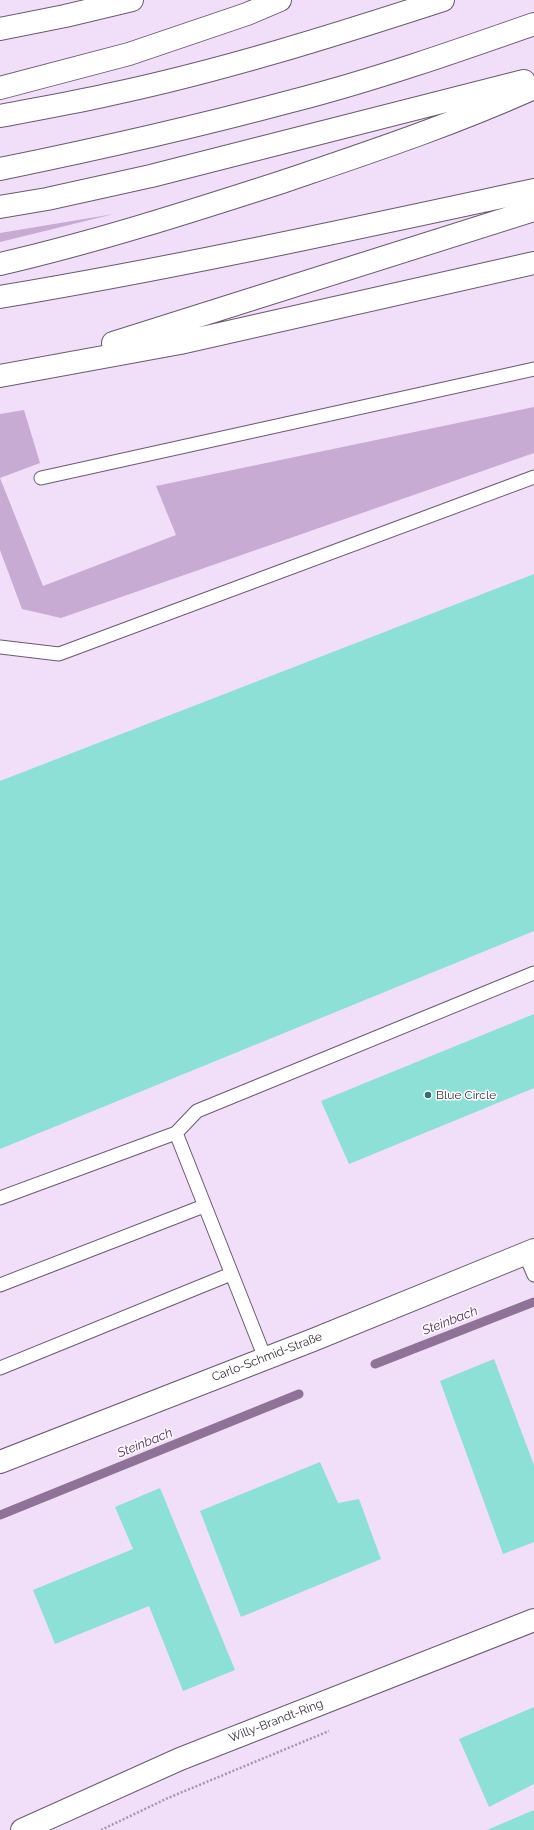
<!DOCTYPE html>
<meta charset="utf-8">
<style>
body{margin:0}
canvas{display:block;background:#f1def8}
</style>
<canvas width="534" height="1830"></canvas>
<script>
const ctx = document.querySelector('canvas').getContext('2d');
ctx.lineJoin = 'round';
function paint(path, color) { ctx.fillStyle = color; ctx.fill(path, 'evenodd'); }
function trace(path, color, width, dash) { ctx.strokeStyle = color; ctx.lineWidth = width; ctx.lineCap = dash ? 'butt' : 'round'; ctx.setLineDash(dash || []); ctx.stroke(path); }
function label(font, color, halo, rows, align = 'center') {
  ctx.font = font + ' Raleway,sans-serif'; ctx.lineWidth = 3; ctx.setLineDash([]); ctx.textBaseline = 'middle'; ctx.strokeStyle = halo; ctx.fillStyle = color; for (const [text, x, y, turn = 0] of rows) {
    ctx.save(); ctx.translate(x, y); ctx.rotate((+turn || 0) * Math.PI / 180); ctx.textAlign = isNaN(turn) ? turn : align; if (halo) ctx.strokeText(text, 0, 0); ctx.fillText(text, 0, 0); ctx.restore();
  }
}
const green = new Path2D(`
 M114,214L0,242V233Z
 M534,407V453L61,618L22,609L0,550V414L24,410L40,463L0,478L43,586L176,535L156,486Z`);
const stream = new Path2D(`
 M375,1364L534,1302
 M0,1515L299,1394`);
const building = new Path2D(`
 M534,574V931L0,1149V781Z
 M534,1014V1088L349,1164L321,1101Z
 M494,1359L534,1465V1542L503,1554L440,1381Z
 M320,1462L338,1503L359,1499L381,1559L241,1617L200,1511Z
 M160,1488L235,1670L183,1691L149,1606L55,1644L33,1590L133,1549L115,1507Z
 M534,1707V1784L489,1807L459,1739Z
 M534,1810V1830H487Z`);
const path = new Path2D(`
 M101,1830L168,1798L329,1731`);
const lane = new Path2D(`
 M41,478L534,369
 M0,647L59,654L534,477
 M176,1133L265,1358
 M0,1198L176,1133L197,1111L534,973
 M525,1254L534,1275
 M0,1285L204,1206
 M0,1368L231,1274`);
const street = new Path2D(`
 M0,1462L313,1340L534,1250`);
const secondary = new Path2D(`
 M22,1830L180,1759L534,1620`);
const highway = new Path2D(`
 M0,29L65,16L132,0
 M0,88L129,54L247,14L280,0
 M0,116C36,109 72,103 107,95C221,71 332,36 443,0
 M0,169C98,149 195,127 292,101C374,80 454,52 534,24
 M0,207L47,199L151,176L524,81
 M0,264C95,242 189,212 282,182C367,153 452,125 534,88
 M0,297C179,267 357,228 534,190
 M113,343L534,210
 M0,376L180,343L534,263`);
const markers = [
 [428,1095,4,"#2a726a"]
];
const poiNames = [
 ["Blue Circle",436,1095]
];
const streetNames = [
 ["Carlo-Schmid-Straße",267,1357,-21],
 ["Willy-Brandt-Ring",276,1721,-21]
];
const waterNames = [
 ["Steinbach",450,1321,-21],
 ["Steinbach",145,1443,-22]
];
paint(green, '#c8abd3');
trace(stream, '#8e7298', 9);
paint(building, '#8de0d5');
trace(lane, '#6a5a70', 15);
trace(street, '#6a5a70', 24);
trace(secondary, '#6a5a70', 24);
trace(highway, '#6a5a70', 24);
trace(path, '#a597aa', 2.5, [2, 2]);
trace(lane, '#fff', 13);
trace(street, '#fff', 22);
trace(secondary, '#fff', 22);
trace(highway, '#fff', 22);
for (const [x, y, r, color] of markers) { const dot = new Path2D(); dot.arc(x, y, r, 0, 2 * Math.PI); ctx.fillStyle = color; ctx.fill(dot); trace(dot, '#fff', 1.5); }
label('12px', '#38313b', '#fff', poiNames, 'left');
label('12px', '#38313b', '#fff', streetNames);
label('italic 13px', '#5a2b69', '#fff', waterNames);
</script>
